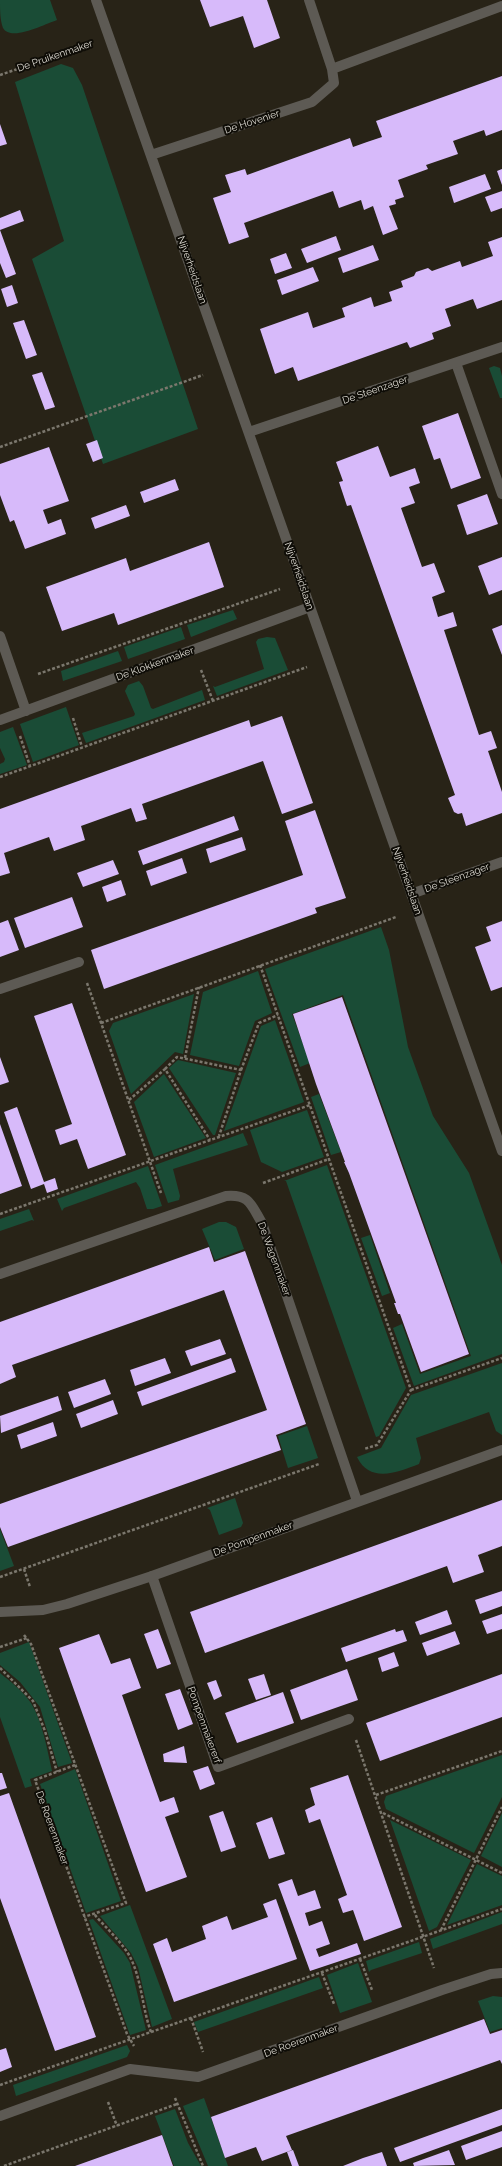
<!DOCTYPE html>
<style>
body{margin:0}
canvas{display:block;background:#282317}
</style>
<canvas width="502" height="2166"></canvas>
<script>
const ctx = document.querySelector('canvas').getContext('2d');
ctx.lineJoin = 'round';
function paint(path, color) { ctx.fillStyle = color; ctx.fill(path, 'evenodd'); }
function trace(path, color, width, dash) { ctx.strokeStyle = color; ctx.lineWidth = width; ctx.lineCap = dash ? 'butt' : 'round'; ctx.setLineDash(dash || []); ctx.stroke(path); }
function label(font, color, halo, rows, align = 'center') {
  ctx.font = font + ' Raleway,sans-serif'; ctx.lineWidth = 4; ctx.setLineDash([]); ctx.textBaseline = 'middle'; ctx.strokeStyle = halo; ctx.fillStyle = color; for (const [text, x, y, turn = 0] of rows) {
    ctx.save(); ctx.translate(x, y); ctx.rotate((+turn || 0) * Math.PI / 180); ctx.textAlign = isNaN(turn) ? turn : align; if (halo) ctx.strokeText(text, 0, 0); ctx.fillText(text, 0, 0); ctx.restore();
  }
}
const green = new Path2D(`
 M0,0H50L57,20C45,24 11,42 3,28C0,20 0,9 0,0Z
 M61,64L73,68L82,85L198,429L103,464L32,259L64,241L15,82Z
 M494,366L500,368L502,376V398H500L489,368Z
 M233,610L237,619L191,637L187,625Z
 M181,627L185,639L128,659L124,647Z
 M267,637L275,638L288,670L217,696L213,686L215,687L264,669L256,642L258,639Z
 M118,651L122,661L63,681L61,671Z
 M139,681L143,686L151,708L153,709L202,690L205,700L86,743L82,733L134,716L135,714L125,691L128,685Z
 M66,707L79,745L33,762L20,724Z
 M13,727L27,765L0,774V764L4,762L5,759L0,748V732Z
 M381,927L389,950L408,1047L433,1116L469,1173L502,1265V1354L414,1386L393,1328L402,1324L420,1374L471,1356L343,995L292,1014L310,1063L300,1067L265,969Z
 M258,971L272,1013L255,1021L239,1066L190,1055L203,992Z
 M194,994L183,1054L175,1052L131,1094L109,1031L113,1023Z
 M275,1020L304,1102L224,1131L261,1026Z
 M178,1060L236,1073L215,1135H213L169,1068Z
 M164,1074L206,1138L154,1157L134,1102Z
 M319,1094L341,1152L331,1155L311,1097Z
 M307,1110L324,1157L282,1172L261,1162L250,1130Z
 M243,1133L248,1145L173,1169L180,1196L179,1200L168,1203L155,1165Z
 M327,1165L406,1388L379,1436L376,1437L286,1181H284Z
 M148,1166L162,1206L153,1209H147L140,1188L136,1182L64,1208L62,1211L57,1199Z
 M29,1209L34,1221L32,1220L0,1231V1219Z
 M219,1222H226L236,1227L244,1249L215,1260L202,1229Z
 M370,1235L390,1293L382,1296L361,1238Z
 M502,1363V1435L496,1431L489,1412L416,1438L421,1458L419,1464C398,1472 370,1484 357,1457L381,1448L411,1395Z
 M307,1426L318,1458L288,1468L278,1436Z
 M235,1498L243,1523L241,1527L219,1535L210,1510L207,1508Z
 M0,1529L14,1566L0,1571Z
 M29,1642L72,1763L58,1767L40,1707L20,1682L0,1665V1653Z
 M0,1673C11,1682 23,1691 31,1703C43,1723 47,1749 52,1771L30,1779L32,1786L25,1788L0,1717Z
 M502,1755V1797L474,1853L386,1809L384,1802L386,1796Z
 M75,1769L121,1901L86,1913L40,1784Z
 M502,1813V1867L481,1856Z
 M390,1820L471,1860L437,1927L429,1931Z
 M477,1864L502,1876V1905L447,1925Z
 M130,1905L172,2019L152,2027L138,1967L131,1953L100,1916Z
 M502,1912V1924L433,1949L430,1939Z
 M93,1919L124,1953L130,1963L146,2030L130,2035L89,1920Z
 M419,1942L422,1953L371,1970L369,1972L366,1961Z
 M358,1963L372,2002L340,2013L327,1975Z
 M319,1977L323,1988L198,2032L194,2022Z
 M493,1996L502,1997V2028L490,2032L478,2001Z
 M127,2045L130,2051L127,2057L16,2096L13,2085Z
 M204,2098L228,2166H208L183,2106Z
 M175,2109L188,2143L201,2166H174L155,2116Z`);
const building = new Path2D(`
 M200,0H267L280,38L254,48L243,16L210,27Z
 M502,76V130L486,136L484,130L453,141L458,154L426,165L428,169L398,180L404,197L395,200L396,204L389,206L398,229L383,235L373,206L364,210L361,200L339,208L333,191L244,223L249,237L229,244L213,198L231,192L225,175L245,169L247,175L350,138L353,147L367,142L382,137L376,121Z
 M0,124L7,144L0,146Z
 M502,169V185L497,171Z
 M485,174L491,189L454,203L449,187Z
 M502,191V208L491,212L485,197Z
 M20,210L24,221L0,230V218Z
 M0,230L16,274L6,278L0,263Z
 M336,236L341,250L307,263L301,249Z
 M502,237V300L477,309L473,299L445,309L451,326L432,333L434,339L410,348L407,342L298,381L293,367L275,374L260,329L308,312L313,328L345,317L342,308L371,297L374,307L392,301L389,292L403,287L401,281L414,276L416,272L428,268L432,271L460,261L462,267L493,256L488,242Z
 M373,245L379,260L343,273L338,258Z
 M286,253L292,268L275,274L270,259Z
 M313,267L319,281L282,295L277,280Z
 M12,285L18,303L7,307L1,289Z
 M24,320L37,355L26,359L13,323Z
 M42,372L55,407L45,410L32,375Z
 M458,413L481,478L451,489L440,458L434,460L422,426Z
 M97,440L103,458L93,462L86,444Z
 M378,446L390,477L415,468L420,483L409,487L415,503L401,508L422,567L434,563L445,592L432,597L438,617L453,612L457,626L444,630L479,735L491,731L497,748L488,751L502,792V813L466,826L462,813L458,814L454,812L448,798L455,795L351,505L347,506L339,482L343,481L336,462Z
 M49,447L69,501L43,510L48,524L61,519L66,534L25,549L14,520L10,522L0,495V464Z
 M175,479L179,490L144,503L140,492Z
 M487,494L498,524L467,535L457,505Z
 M126,505L130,516L95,529L91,518Z
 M209,542L224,587L118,625L114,613L62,631L46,587L126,558L130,571Z
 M502,557V590L489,595L478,566Z
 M502,625V655L492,629Z
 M282,716L313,803L282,814L263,761L142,804L147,819L136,822L131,808L81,826L85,840L54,851L49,837L4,853L10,873L0,876V809L249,720L251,727Z
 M315,810L346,898L315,908L317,913L104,989L91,950L303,875L285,821Z
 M234,816L239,830L143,865L138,851Z
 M242,837L246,850L210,863L206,849Z
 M182,858L187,873L151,886L146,871Z
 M113,860L119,874L83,887L77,873Z
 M121,880L126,895L107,902L102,887Z
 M72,897L83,927L25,948L14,918Z
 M8,920L19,950L0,957V923Z
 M502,921V987L491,991L475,947L491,941L486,927Z
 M342,997L469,1354L421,1372L400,1314H398L394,1303H396L349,1173L344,1162H345L316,1084L293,1014Z
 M72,1003L126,1155L88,1169L77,1139L60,1145L55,1130L72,1124L34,1016Z
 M0,1057L9,1082L0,1085Z
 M17,1107L44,1182L55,1178L58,1189L47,1193L44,1184L31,1189L4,1112Z
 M0,1124L22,1186L0,1194Z
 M209,1247L214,1262L245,1251L306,1424L276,1435L281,1450L8,1547L0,1527V1504L267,1410L224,1290L12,1365L16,1377L0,1384V1322Z
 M220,1339L226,1354L191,1366L185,1351Z
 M165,1358L171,1373L135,1386L130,1370Z
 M231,1358L236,1372L142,1406L137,1392Z
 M105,1379L111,1394L74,1408L68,1392Z
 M58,1396L62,1410L1,1433L0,1416Z
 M113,1400L118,1414L81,1428L76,1414Z
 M53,1422L57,1436L21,1449L17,1435Z
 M502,1500V1546L478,1555L484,1572L453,1583L447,1566L205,1653L190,1612Z
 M502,1591V1606L480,1614L475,1600Z
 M447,1610L452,1624L420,1635L415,1622Z
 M502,1614V1629L487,1634L482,1621Z
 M158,1629L171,1664L157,1669L144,1634Z
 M395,1629L396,1632L403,1630L407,1641L346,1662L341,1648Z
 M455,1631L460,1644L427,1656L422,1643Z
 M99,1634L111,1664L130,1658L141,1688L122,1695L160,1802L174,1797L179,1812L165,1817L187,1877L146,1892L59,1648Z
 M394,1652L399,1666L382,1672L378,1658Z
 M347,1669L358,1700L301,1720L290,1690Z
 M264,1674L271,1695L256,1700L248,1679Z
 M502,1674V1717L380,1761L366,1723Z
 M216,1680L222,1696L214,1700L207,1683Z
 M180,1689L193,1724L178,1730L165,1694Z
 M283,1692L294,1723L237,1743L225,1713Z
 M184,1746L187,1763L164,1762L163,1754Z
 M208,1766L215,1784L200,1790L193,1771Z
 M0,1773H2L7,1788L0,1790Z
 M348,1775L402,1927L364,1941L353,1910L343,1913L338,1899L347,1895L320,1819L309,1823L305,1810L315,1805L310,1788Z
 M9,1793L96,2037L55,2051L0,1898V1796Z
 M223,1811L236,1847L221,1852L209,1816Z
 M272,1817L285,1854L269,1859L256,1823Z
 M292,1879L298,1896L315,1890L321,1908L305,1913L309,1926L322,1921L330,1944L316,1949L319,1957L357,1943L361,1954L310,1971L278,1884Z
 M276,1899L297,1959L174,2002L153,1944L167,1938L172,1952L206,1939L202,1926L227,1916L232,1930L268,1917L263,1904Z
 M484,2019L490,2034L502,2030V2064L500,2060L286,2136L292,2150L262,2161L256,2147L225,2158L211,2117Z
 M6,2048L12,2067L0,2072V2050Z
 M502,2109V2125L400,2162L394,2148Z
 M502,2131V2147L466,2160L461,2146Z
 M162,2135L173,2166H75Z
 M293,2150L299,2166H292L287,2152Z
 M449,2150L455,2165L414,2166L413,2163Z
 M382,2152L387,2166H343L363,2158Z`);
const path = new Path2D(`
 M0,75L88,45
 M0,447L203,375
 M201,670L213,701
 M38,674L280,589
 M73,718L82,747
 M20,736L30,766
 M0,777L307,667
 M260,965L411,1390L377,1445L364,1449
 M87,983L161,1193
 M101,1023L396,917
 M185,1058L199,987
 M165,1069L177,1057L241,1070L219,1136
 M241,1070L259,1023L278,1015
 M129,1100L165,1069L210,1140
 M263,1183L329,1159
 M0,1214L310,1105
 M411,1390L502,1358
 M24,1569L30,1587
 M0,1577L319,1464
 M24,1635L31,1644L126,1903L84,1917
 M0,1647L27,1638
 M0,1668L33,1701L45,1731L57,1772
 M356,1740L434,1968
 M75,1765L35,1780L127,2034L134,2046
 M376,1795L502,1751
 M383,1813L502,1873
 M441,1930L502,1807
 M360,1959L372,1990
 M322,1973L334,2004
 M191,2018L203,2052
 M151,2032L502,1909
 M0,2085L151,2032C142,2008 142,1980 130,1957C123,1943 105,1927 94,1914
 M175,2098L203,2166
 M108,2102L117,2126
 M4,2166L177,2104`);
const service = new Path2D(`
 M456,363L502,494
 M0,989L79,962
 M152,1576L218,1767L349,1719`);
const minor = new Path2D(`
 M96,0L502,1151
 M309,0L332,69
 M151,155L312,102L334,83L332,69L502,6
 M249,432L502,347
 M0,636L26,711
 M0,720L310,607
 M411,894L502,862
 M0,1274L226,1196C250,1194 251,1205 262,1223L357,1501
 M0,1612L43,1610L67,1604L152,1576L502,1450
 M0,2116L130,2069L198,2077L442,1990L491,1974L502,1973`);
const streetNames = [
 ["De Pruikenmaker",55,56,-19],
 ["De Hovenier",252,122,-18],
 ["Nijverheidslaan",192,270,71],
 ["De Steenzager",375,390,-19],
 ["Nijverheidslaan",299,576,71],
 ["De Klokkenmaker",155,664,-20],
 ["De Steenzager",457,878,-20],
 ["Nijverheidslaan",407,881,71],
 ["De Wagenmaker",274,1259,70],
 ["De Pompenmaker",253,1539,-20],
 ["Pompenmakererf",204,1725,70],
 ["De Roerenmaker",52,1828,70],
 ["De Roerenmaker",301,2041,-20]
];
paint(green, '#1a4c36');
paint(building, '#d7bafa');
trace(path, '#7b776d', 2.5, [3, 2]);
trace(service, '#5d5a54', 10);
trace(minor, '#5d5a54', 10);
label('10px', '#dfdcd4', '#0f0d07', streetNames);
</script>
